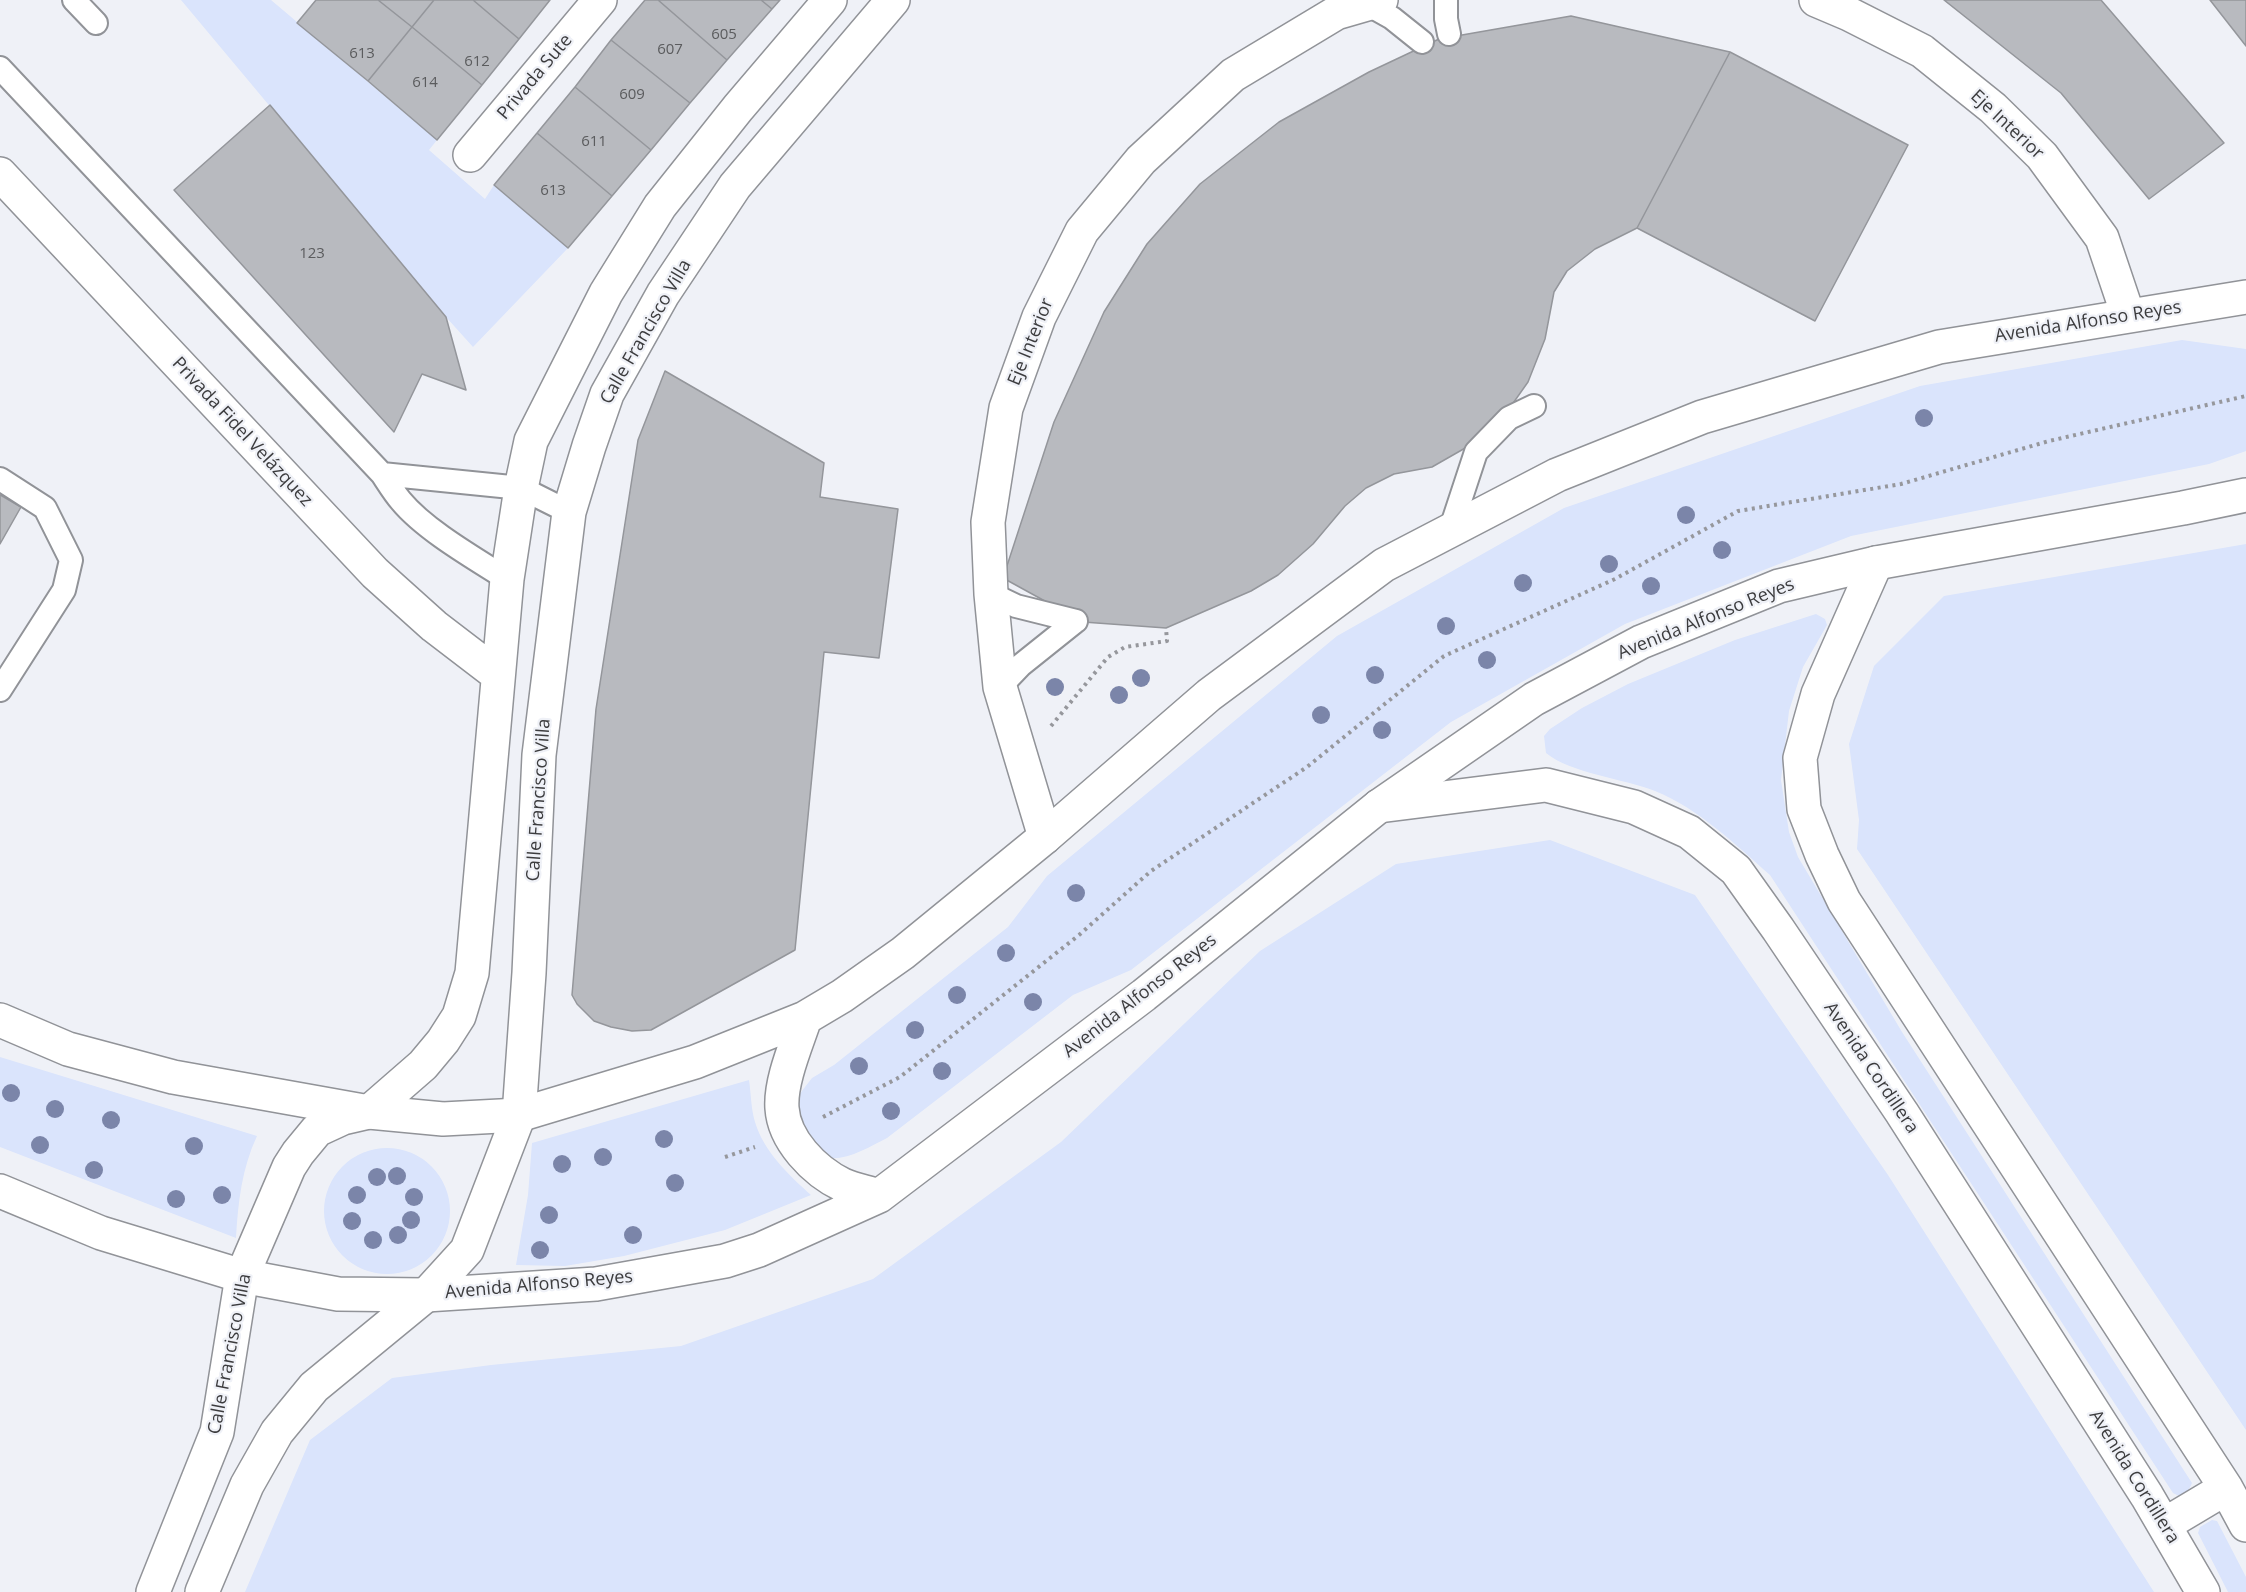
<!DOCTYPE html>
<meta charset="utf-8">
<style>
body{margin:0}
canvas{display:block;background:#eff1f7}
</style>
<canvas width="2246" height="1592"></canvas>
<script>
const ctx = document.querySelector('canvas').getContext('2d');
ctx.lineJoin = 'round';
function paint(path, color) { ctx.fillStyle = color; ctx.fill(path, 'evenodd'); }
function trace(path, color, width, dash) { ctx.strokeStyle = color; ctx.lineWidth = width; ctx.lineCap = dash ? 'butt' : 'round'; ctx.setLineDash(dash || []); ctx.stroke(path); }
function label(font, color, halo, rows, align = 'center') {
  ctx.font = font + ' "Open Sans",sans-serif'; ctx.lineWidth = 4.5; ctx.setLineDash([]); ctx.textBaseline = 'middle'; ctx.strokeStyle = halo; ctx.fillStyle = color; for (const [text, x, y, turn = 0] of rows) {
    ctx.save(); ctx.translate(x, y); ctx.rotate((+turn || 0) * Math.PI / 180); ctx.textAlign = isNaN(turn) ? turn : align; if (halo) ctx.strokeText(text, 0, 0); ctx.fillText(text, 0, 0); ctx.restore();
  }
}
const green = new Path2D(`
 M181,0H271L437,140L429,150L485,199L494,185L568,248L473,347L446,317Z
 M2182,340L2246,349V451L2209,464L1851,536L1625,624L1451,722L1131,970L1073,995L887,1138C867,1148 843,1164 819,1156C812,1153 805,1146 800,1141L798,1096L812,1078L834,1065L1008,927L1047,876L1337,636L1564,508L1920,386Z
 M2246,544V1430L1857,849L1859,820L1849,744L1874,666L1944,596Z
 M1816,614L1825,619L1827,625L1803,667L1789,711L1781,780L1789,832L1798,857L1902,1032L2192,1483C2189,1490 2187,1493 2179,1496L2173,1493L1770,875C1735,844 1699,809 1655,791C1625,779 1570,773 1546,753L1544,736L1550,729L1582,708L1628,684L1735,640Z
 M1550,840L1695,895L1888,1175L2154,1592H245L310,1440L392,1378L491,1365L681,1346L873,1279L1061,1142L1260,951L1396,864Z
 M0,1057L257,1136C242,1168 238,1202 236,1238L0,1147Z
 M749,1080C751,1093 751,1109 755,1122C764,1152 789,1175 811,1195L725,1230L624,1256L565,1266L516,1265L528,1195L532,1143Z
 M324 1211a63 63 0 1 1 126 0a63 63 0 1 1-126 0Z
 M2212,1520L2217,1521L2246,1577V1592H2228L2198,1533L2200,1527Z`);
const building = new Path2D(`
 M316,0H378L412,27L368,81L297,23Z
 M378,0H434L412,27Z
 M434,0H473L519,39L482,85L412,27Z
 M473,0H550L519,39Z
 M645,0H658L727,60L690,103L611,40Z
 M658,0H761L772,9L727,60Z
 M761,0H780L772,9Z
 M1944,0H2101L2224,143L2149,199L2061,93Z
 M2210,0H2246V46Z
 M1571,16L1730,52L1637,228L1595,249L1567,271L1554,292L1545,339L1528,382L1504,416L1474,443L1432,467L1394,474L1366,488L1345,506L1313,544L1278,575L1251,591L1166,628L1083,622L1003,578L1054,422L1104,312L1147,244L1200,184L1279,122L1369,72L1439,39Z
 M412,27L482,85L437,140L368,81Z
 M611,40L690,103L651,150L575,87Z
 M1730,52L1908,145L1815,321L1637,228Z
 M575,87L651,150L612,196L537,133Z
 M270,105L446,317L466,390L422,374L394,432L174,190Z
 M537,133L612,196L568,248L494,185Z
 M665,371L824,463L820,497L898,509L879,658L824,652L795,950L651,1030L632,1031L611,1027L594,1021L577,1004L572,995L596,709L638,440Z
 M0,495L21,507L0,544Z`);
const path = new Path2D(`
 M1051,726L1108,657L1125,647L1167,641L1166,628
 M823,1117L900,1077L1079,935L1151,871L1307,767L1444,656L1615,579L1738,511L1901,484L2049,441L2246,396
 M725,1157L755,1147`);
const service = new Path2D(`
 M74,0L96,23
 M1446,0V19L1449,34
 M1367,4L1392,18L1422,42
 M0,68L382,474C388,483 394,493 401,501C425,530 474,558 507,579
 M382,474L521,488L569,512
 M0,479L45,508L71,560L64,590L0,690
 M1450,531L1476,452L1509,418L1534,406
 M991,594L1016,606L1076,621
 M1000,687L1021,665L1076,621`);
const minor = new Path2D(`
 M1816,0L1849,14L1922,51L1993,108L2042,156L2102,238L2128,315
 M470,155L600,0
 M0,174L375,573L434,626L498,675
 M1876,563L1818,694L1800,758L1804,809L1822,855L1844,901L2226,1488L2246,1525
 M1379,806L1546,785L1634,807L1689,832L1736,870L1778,929L1902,1113L2147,1496L2203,1592
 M1045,837L1000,687L991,594L988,522L1006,408L1039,317L1082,231L1141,160L1233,75L1336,13L1381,0
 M2164,1525L2226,1488
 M153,1592L217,1432L242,1276L289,1167L298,1153L317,1130L343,1118L369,1112L423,1065L443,1041L459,1016L472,973L507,579L521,488L531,441L606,293L660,206L738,108L830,0
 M202,1592L247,1485L277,1432L314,1387L426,1295L467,1250L519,1115L529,973L539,755L569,512L589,446L607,394L663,294L735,186L893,0`);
const secondary = new Path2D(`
 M805,1018C797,1043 780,1081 782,1108C784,1140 814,1171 843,1185C854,1190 867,1192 879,1196
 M0,1020L68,1049L173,1077L369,1112L443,1119L519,1115L695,1062L805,1018L842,996L903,953L1045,837L1209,695L1384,565L1557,475L1702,417L1939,347L2246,297
 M0,1191L101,1233L242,1276L338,1294L426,1295L596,1284L725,1261L759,1250L879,1196L1144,995L1379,806L1534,699L1641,642L1779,586L1876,563L2183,508L2246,495`);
const trees = [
 [1924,418],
 [1686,515],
 [1722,550],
 [1609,564],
 [1523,583],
 [1651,586],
 [1446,626],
 [1487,660],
 [1375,675],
 [1141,678],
 [1055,687],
 [1119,695],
 [1321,715],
 [1382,730],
 [1076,893],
 [1006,953],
 [957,995],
 [1033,1002],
 [915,1030],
 [859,1066],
 [942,1071],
 [11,1093],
 [55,1109],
 [891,1111],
 [111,1120],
 [664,1139],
 [40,1145],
 [194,1146],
 [603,1157],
 [562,1164],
 [94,1170],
 [397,1176],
 [377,1177],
 [675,1183],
 [222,1195],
 [357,1195],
 [414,1197],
 [176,1199],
 [549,1215],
 [411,1220],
 [352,1221],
 [398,1235],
 [633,1235],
 [373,1240],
 [540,1250]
];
const numberNames = [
 ["605",724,35],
 ["607",670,50],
 ["613",362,54],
 ["612",477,62],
 ["614",425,83],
 ["609",632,95],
 ["611",594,142],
 ["613",553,191],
 ["123",312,254]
];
const streetNames = [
 ["Privada Sute",535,77,-50],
 ["Eje Interior",2007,125,43],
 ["Avenida Alfonso Reyes",2088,322,-9],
 ["Calle Francisco Villa",646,332,-60],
 ["Eje Interior",1031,342,-68],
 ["Privada Fidel Velázquez",242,432,47],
 ["Avenida Alfonso Reyes",1706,619,-22],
 ["Calle Francisco Villa",539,800,-86],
 ["Avenida Alfonso Reyes",1140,996,-38],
 ["Avenida Cordillera",1871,1068,56],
 ["Avenida Alfonso Reyes",539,1285,-5],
 ["Calle Francisco Villa",230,1354,-79],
 ["Avenida Cordillera",2134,1477,58]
];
paint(green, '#dae4fc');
paint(building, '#b8babf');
trace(building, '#94969b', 1.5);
trace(service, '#919398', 26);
trace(minor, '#919398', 36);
trace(secondary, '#919398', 36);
trace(path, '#96979c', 4, [3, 4.5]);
trace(service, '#fff', 22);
trace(minor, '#fff', 33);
trace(secondary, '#fff', 33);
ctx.fillStyle = '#7b85a9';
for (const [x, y] of trees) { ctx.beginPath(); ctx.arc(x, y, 9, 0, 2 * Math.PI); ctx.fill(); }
label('15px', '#5b5c5e', null, numberNames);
label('18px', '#3c3c3e', '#eff1f7', streetNames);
</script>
